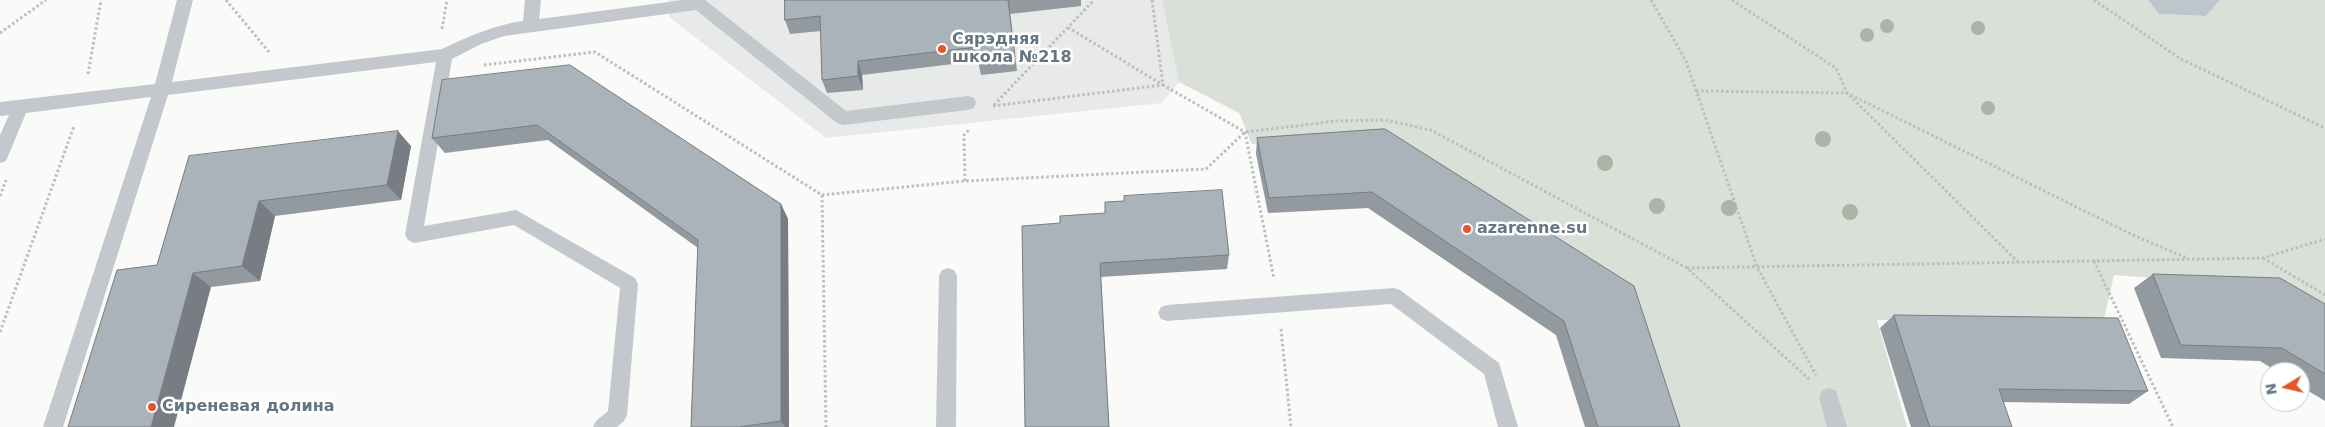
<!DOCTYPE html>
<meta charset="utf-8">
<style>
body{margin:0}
#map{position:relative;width:2325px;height:427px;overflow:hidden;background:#fafaf8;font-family:"DejaVu Sans",sans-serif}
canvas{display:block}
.north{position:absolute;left:2260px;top:362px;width:50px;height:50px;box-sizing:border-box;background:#fff;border:1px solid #c1c8cd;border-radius:50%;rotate:261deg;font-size:14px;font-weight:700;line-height:20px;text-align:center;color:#657683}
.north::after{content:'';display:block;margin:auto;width:18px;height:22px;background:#e4572e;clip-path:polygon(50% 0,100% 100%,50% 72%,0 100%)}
</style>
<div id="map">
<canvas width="2325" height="427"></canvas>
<div class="north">N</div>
</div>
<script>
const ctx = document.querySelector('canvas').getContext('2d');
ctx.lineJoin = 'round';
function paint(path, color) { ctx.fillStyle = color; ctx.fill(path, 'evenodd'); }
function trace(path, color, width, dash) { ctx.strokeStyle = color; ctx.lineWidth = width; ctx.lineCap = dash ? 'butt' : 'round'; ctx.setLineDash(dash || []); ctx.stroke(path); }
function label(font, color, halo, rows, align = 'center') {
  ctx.font = font + ' "DejaVu Sans",sans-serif'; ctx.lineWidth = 5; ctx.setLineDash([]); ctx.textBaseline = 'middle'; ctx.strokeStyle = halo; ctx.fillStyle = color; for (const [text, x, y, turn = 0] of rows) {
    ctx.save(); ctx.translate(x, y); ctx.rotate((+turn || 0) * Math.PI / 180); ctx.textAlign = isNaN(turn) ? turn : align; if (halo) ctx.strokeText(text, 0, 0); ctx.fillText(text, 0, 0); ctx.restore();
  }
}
const built = new Path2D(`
 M669,0H1162L1179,82L1162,103L826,138L669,17Z`);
const green = new Path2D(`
 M1162,0H2148L2159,14L2206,16L2220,0H2325V324L2260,286L2114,275L2104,319L1877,320L1907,427H1675L1383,137L1252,144L1239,113L1179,82Z`);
const water = new Path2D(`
 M2148,0H2220L2206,16L2159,14Z`);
const path = new Path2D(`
 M226,0L269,52
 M1152,0L1163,85L1245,132L1274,279
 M1651,0L1686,61L1757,267L1816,375
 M1732,0L1836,68L1847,93L2018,262
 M2094,0L2181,59L2325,128
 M442,29L447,0
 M0,33L46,0
 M484,65L595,52L822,195L965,181L1206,169L1245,132L1337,121L1385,120L1431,130L1687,268L1810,380
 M88,74L101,0
 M1696,91L1847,93L2133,235L2187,258
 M994,105L1094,0
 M993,106L1163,85L1069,28
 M965,181L964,135L970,129
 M822,195L826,427
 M0,196L6,180
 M2263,258L2325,295
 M2094,261L2173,427
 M1687,268L2263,258L2325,239
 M1281,329L1291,427
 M0,332L74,126`);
const lane = new Path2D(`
 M177,0H193L172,82L442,49C469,36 494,25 523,21L525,0H541L539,19L684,0H705L846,111L968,96L974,98L976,103L974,108L968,110L843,125L837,123L696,10L504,36L481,44L452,59L424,226L516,210L635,278L638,284L627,415L624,421L617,427H593L596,421L608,411L620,288L514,225L414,243L408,240L405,235L436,62L168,95L63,427H43L151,97L26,113L6,161L0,163V135L9,115L0,116V102L155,84Z
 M948,268L954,270L957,276L956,427H936L939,276L942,270Z
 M1394,288L1400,290L1499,363L1518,427H1498L1484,374L1391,304L1167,321L1161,319L1158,313L1161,307L1167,305Z
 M1829,388L1836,391L1847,427H1827L1819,397L1822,391Z`);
const trees = [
 [1887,26,7],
 [1978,28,7],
 [1867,35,7],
 [1988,108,7],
 [1823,139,8],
 [1605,163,8],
 [1657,206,8],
 [1729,208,8],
 [1850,212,8]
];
const wall = new Path2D(`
 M785,0H1081V6L1010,14L1017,71L981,75L978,61L862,75L863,90L827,93L822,80L821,31L790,34L785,20Z
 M442,80L781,204L788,219L789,427H691L698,248L548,140L445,153L432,138Z
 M1385,129L1680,427H1585L1556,335L1368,208L1268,213L1256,154L1257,138Z
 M411,146L401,200L275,216L260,281L211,287L157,265L189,156Z
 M1060,223L1229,255L1227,269L1101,277L1109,427H1025Z
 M2153,274L2325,304V401L2300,386V372H2278L2260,361L2161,358L2134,288Z
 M1894,315L2148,391L2129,404L2003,402L2012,427H1911L1880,328Z`);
const shadedWall = new Path2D(`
 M858,61L862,75L863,90L858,76Z
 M398,131L411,146L401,200L387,185Z
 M259,201L275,216L260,281L242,266Z
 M781,204L788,219L789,427H785L781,421Z
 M193,273L211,287L174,427H151Z`);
const building = new Path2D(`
 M785,0H1010H1008L1015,57L978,62L977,47L858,61V76L822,80L820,16L785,20Z
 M570,65L781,204V421L739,427H691L698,240L537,125L432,138L442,80Z
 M1385,129L1634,286L1680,427H1598L1564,321L1372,192L1269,198L1257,138Z
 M398,131L387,185L259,201L242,266L193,273L151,427H68L117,270L157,265L189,156Z
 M1222,190L1229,255L1100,263L1109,427H1025L1022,226L1060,223V216L1105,213V202L1124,201V196Z
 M2153,274L2280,278L2325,304V374L2282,348L2181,345Z
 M1894,315L2118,318L2148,391L1999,389L2012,427H1930Z`);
const markers = [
 [942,49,5,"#e4572e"],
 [1467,229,5,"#e4572e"],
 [152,407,5,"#e4572e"]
];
const poiNames = [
 ["Сярэдняя",952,40],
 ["школа №218",952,58],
 ["azarenne.su",1477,229],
 ["Сиреневая долина",162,407]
];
paint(built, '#e8e9e9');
paint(green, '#dadfd7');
paint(water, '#bbc7cb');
trace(path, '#bbbfc2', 3, [2.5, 2.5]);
paint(lane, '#c3c8cc');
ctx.fillStyle = '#aab4a7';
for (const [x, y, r] of trees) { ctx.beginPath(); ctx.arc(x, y, r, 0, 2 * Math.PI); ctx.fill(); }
paint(wall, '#929a9f');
paint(shadedWall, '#777d82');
paint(building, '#aab3b9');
trace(building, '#777d82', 1);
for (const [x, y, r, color] of markers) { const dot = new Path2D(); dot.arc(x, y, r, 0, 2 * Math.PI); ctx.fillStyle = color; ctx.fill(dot); trace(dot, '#fff', 2); }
label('bold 16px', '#657683', '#fff', poiNames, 'left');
</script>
